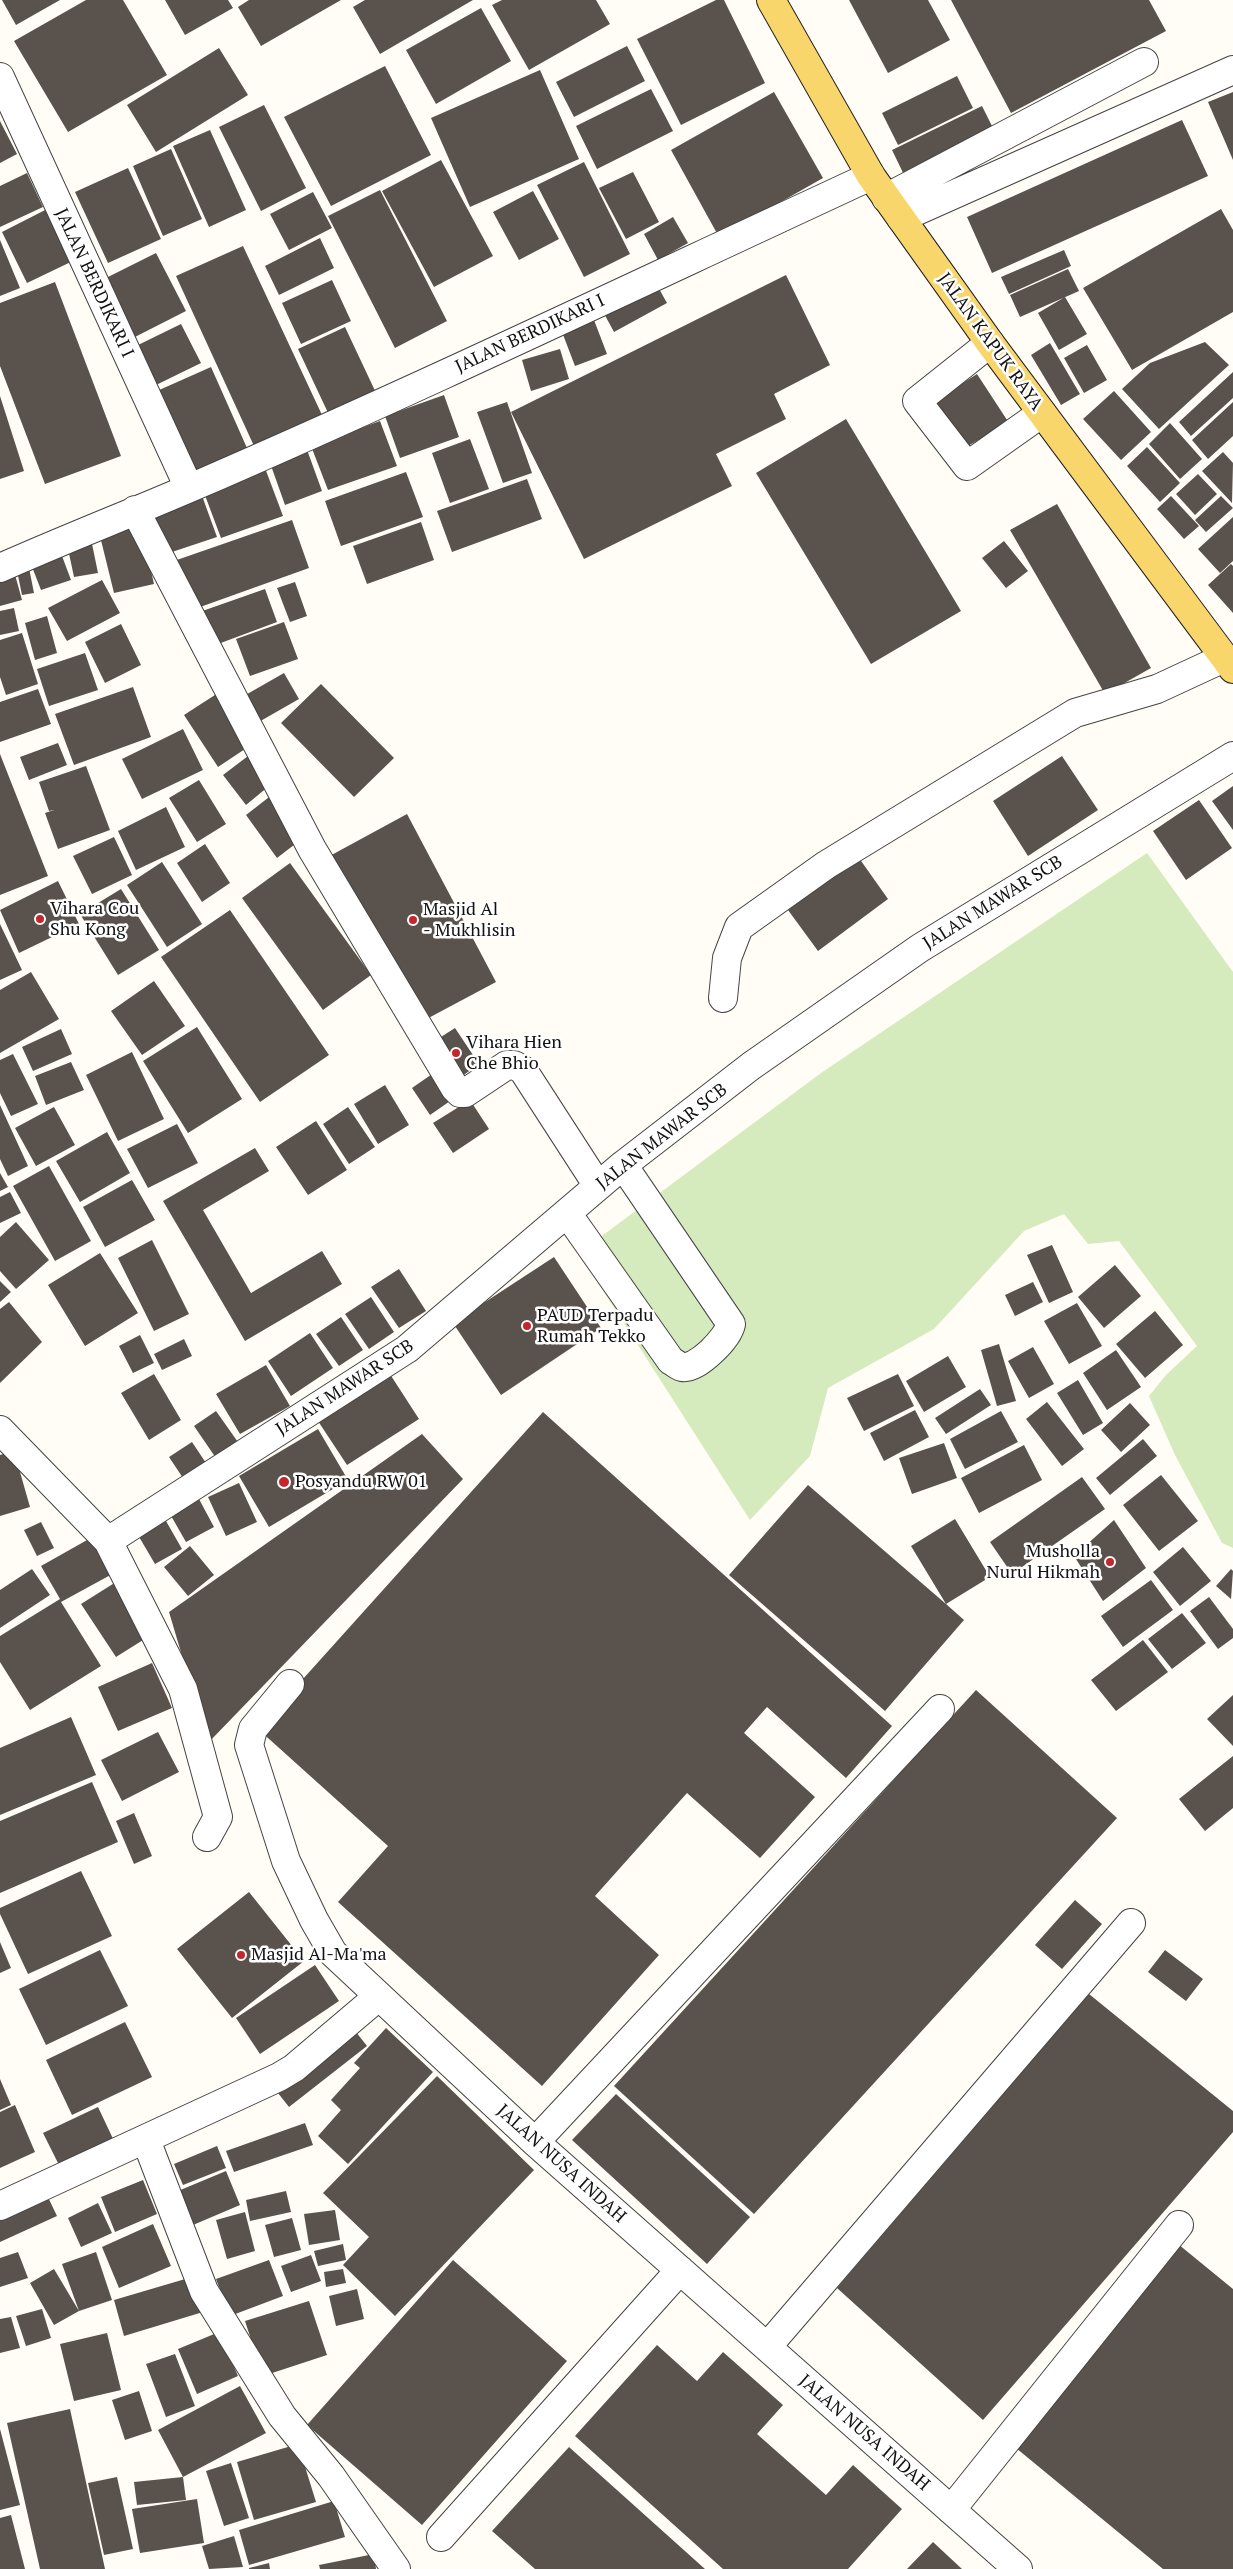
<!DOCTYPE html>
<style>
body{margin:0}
canvas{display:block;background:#fffdf5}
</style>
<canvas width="1233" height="2569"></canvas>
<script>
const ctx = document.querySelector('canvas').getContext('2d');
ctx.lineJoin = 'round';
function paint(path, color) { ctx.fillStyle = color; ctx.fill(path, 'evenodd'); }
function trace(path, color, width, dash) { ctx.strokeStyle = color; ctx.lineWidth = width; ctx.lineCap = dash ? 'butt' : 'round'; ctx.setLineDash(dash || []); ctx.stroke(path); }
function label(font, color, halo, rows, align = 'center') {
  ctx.font = font + ' "PT Serif",serif'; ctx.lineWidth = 5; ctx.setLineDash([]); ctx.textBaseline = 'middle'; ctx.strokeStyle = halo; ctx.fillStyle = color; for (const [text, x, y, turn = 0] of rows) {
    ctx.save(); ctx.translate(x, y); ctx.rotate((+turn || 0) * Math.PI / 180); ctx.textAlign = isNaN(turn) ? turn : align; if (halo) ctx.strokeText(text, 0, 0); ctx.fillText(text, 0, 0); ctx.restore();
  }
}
const green = new Path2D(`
 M1147,853L1233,972V1548L1222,1543L1175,1455L1149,1396L1166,1375L1197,1346L1119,1241L1088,1244L1064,1214L1024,1231L934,1329L828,1388L810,1456L750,1520L579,1253L821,1073Z`);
const building = new Path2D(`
 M2,0H60L16,25Z
 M86,0H123L167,75L68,132L14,41Z
 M165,0H228L233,8L185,35Z
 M249,0H341L261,46L238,7Z
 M365,0H473L380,54L353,7Z
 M502,0H596L610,24L529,70L492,5Z
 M716,0H724L765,83L681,125L637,39Z
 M849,0H928L950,40L888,73Z
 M951,0H1149L1166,31L1011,113Z
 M481,8L511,61L436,104L406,50Z
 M627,46L645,81L574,117L556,82Z
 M219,48L248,95L156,152L127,105Z
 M385,66L431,155L331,206L284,117Z
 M540,70L579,159L470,207L431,118Z
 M957,76L973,108L898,145L882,113Z
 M651,89L673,131L597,169L576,126Z
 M774,92L823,178L719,237L671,150Z
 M1233,92V160L1208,102Z
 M264,105L306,188L261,211L219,127Z
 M982,106L997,136L907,181L892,150Z
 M1182,120L1208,176L992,273L967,217Z
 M0,121L17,154L0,163Z
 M210,130L246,210L209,227L173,146Z
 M171,149L202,219L163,236L133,166Z
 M441,160L493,256L434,287L382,191Z
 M584,162L630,254L584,277L537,185Z
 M128,168L161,239L108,263L75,192Z
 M633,172L659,222L626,239L599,188Z
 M27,173L43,207L0,227V186Z
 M380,190L447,321L395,348L328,216Z
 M533,191L559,239L519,260L493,212Z
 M313,192L332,228L289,250L270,214Z
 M51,207L77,259L27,283L2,232Z
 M1221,209L1233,230V312L1132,370L1083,288Z
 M673,217L688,243L658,260L644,234Z
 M320,238L334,268L279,295L265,266Z
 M0,240L20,288L0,296Z
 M243,246L322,415L254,446L176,276Z
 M1064,250L1071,266L1009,294L1001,277Z
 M156,253L186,311L129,340L100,281Z
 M1068,269L1079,291L1020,317L1010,295Z
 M786,275L830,365L774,394L786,419L716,454L732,486L584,559L511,412Z
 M332,280L351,321L301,344L282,303Z
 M654,280L667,303L614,332L601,308Z
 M55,282L121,456L45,484L0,366V303Z
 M1065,297L1087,334L1059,350L1038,313Z
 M594,320L607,354L575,366L562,332Z
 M181,324L201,363L154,386L134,347Z
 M345,327L377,395L330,417L298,349Z
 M1205,342L1229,365L1159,429L1122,389L1150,363Z
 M1050,343L1080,394L1061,405L1031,355Z
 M1087,345L1107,380L1084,393L1064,358Z
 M560,349L569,379L531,391L522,360Z
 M211,367L247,448L193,472L157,391Z
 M1233,372V398L1191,436L1179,422Z
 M977,374L1009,423L966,447L933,402Z
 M1114,391L1151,432L1121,460L1083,419Z
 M444,395L459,437L400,458L385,416Z
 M0,396L24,471L0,479Z
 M507,402L532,473L503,483L477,412Z
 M1233,402V436L1208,459L1192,440Z
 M846,419L961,611L871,664L756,473Z
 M380,421L397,466L328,490L311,446Z
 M1170,423L1202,459L1180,479L1149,444Z
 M470,439L489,489L450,503L432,453Z
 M306,447L322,491L285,505L269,460Z
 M1147,447L1180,483L1160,502L1127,466Z
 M1223,452L1233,463L1232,503L1202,471Z
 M265,468L283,516L221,538L203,490Z
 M406,472L423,517L341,546L325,501Z
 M1198,474L1217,494L1195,515L1176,494Z
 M527,479L542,519L452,552L437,511Z
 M201,493L217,537L160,556L145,512Z
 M1171,496L1199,526L1184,539L1157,509Z
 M1221,496L1233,508L1206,532L1195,520Z
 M1057,504L1151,668L1105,694L1010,530Z
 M1233,517V561L1220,573L1198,549Z
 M292,520L309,568L189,611L171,562Z
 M421,522L434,560L367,584L353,546Z
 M140,523L154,584L114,593L99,532Z
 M91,539L98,573L74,577L67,544Z
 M1004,541L1028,571L1006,588L982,558Z
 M59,548L71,580L41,590L29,559Z
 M28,563L34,593L22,595L16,566Z
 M1231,564L1233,566V613L1208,585Z
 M14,571L22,600L0,606V574Z
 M102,580L120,613L67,641L48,608Z
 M295,582L307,616L290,622L277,588Z
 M265,589L277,622L210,647L191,615Z
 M14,608L19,631L0,635V611Z
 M47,616L57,653L35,660L25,623Z
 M284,622L298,659L250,676L236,639Z
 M121,624L141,665L105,683L85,642Z
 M22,633L38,684L6,695L0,677V640Z
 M85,653L98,690L49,706L37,669Z
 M284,673L299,699L257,723L242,697Z
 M321,684L394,758L354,797L281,723Z
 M133,687L151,737L74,765L55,714Z
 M38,689L51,724L0,742V702Z
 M218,693L251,745L218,767L184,715Z
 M183,729L203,770L142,799L122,759Z
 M58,743L67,765L29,780L20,757Z
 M252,753L275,781L246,805L223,775Z
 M0,754L48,876L0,895Z
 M1062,756L1098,810L1028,856L993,801Z
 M86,766L110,830L58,849L45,813L54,810L49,811L39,782Z
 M199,780L226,824L197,842L169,798Z
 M1233,786V830L1212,801Z
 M273,794L303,838L277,858L246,815Z
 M1199,800L1232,848L1186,880L1153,831Z
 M166,807L185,847L136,870L118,831Z
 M407,814L496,982L421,1022L326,858Z
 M114,837L132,875L92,894L73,856Z
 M205,844L230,883L202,902L177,863Z
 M859,858L888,899L818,951L788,910Z
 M162,862L202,924L167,947L127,885Z
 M290,863L371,975L323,1010L242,898Z
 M58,881L79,924L19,953L0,910Z
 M121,889L159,950L118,975L80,914Z
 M230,910L329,1055L260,1102L161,957Z
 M0,924L22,970L0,980Z
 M31,972L59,1019L0,1053V990Z
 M154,981L185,1026L142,1055L111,1011Z
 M197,1027L242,1099L188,1133L143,1061Z
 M455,1028L479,1064L458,1079L433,1042Z
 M61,1029L72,1054L33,1071L22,1047Z
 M132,1052L164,1119L118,1141L86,1075Z
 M13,1054L38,1104L11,1116L0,1093V1060Z
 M71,1062L84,1090L46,1105L35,1076Z
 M435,1072L453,1099L430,1115L412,1088Z
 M385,1085L409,1125L378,1144L354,1104Z
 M470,1100L489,1129L453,1153L433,1123Z
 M0,1105L28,1166L8,1176L0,1159Z
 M54,1107L75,1145L36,1166L15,1128Z
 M348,1107L375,1147L349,1164L323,1124Z
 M316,1121L347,1170L308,1195L276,1147Z
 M177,1124L198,1163L148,1188L127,1149Z
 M107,1132L130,1173L80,1202L56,1161Z
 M255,1148L269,1171L203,1210L251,1293L322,1251L342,1284L245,1341L163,1201Z
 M49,1166L91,1241L55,1261L13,1186Z
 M0,1173L8,1187L0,1191Z
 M132,1180L155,1220L105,1247L83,1207Z
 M10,1192L21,1213L0,1223V1197Z
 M16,1222L49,1260L16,1289L0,1271V1237Z
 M152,1240L189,1314L154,1331L118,1258Z
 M1052,1245L1073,1292L1049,1303L1027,1255Z
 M100,1253L138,1313L85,1346L48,1285Z
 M554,1257L601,1328L501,1395L453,1323Z
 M1115,1265L1141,1296L1104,1328L1078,1297Z
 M399,1269L426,1311L399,1328L371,1287Z
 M0,1281L11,1292L0,1302Z
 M1033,1282L1043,1302L1015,1316L1005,1295Z
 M371,1297L394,1332L369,1349L345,1314Z
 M9,1302L42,1342L0,1383V1309Z
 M1077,1303L1102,1346L1069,1364L1044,1321Z
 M1155,1311L1183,1345L1145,1378L1116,1344Z
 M341,1317L363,1350L339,1366L316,1334Z
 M310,1333L333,1368L291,1396L268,1361Z
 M140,1335L154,1363L133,1373L119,1346Z
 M184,1339L192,1356L162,1370L154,1354Z
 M999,1344L1016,1401L997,1406L981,1350Z
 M1033,1347L1054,1384L1029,1398L1008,1361Z
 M1116,1350L1141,1387L1107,1410L1083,1373Z
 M948,1356L966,1387L924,1412L906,1381Z
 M266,1365L290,1406L240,1434L216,1394Z
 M386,1368L419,1419L347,1465L314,1415Z
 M154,1374L181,1420L149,1440L121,1393Z
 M898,1374L914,1406L864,1431L847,1398Z
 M1078,1380L1103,1423L1083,1435L1057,1393Z
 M980,1389L991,1405L946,1434L935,1418Z
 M1047,1402L1084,1449L1062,1466L1026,1419Z
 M1130,1403L1150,1425L1121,1452L1101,1430Z
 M915,1410L929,1437L884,1461L870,1433Z
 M216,1411L240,1445L218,1461L194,1426Z
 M1001,1411L1018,1442L965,1469L950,1439Z
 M543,1412L892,1726L846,1778L767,1707L744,1733L815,1797L760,1858L687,1793L595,1896L659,1955L542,2086L338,1902L388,1846L258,1729Z
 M318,1429L348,1480L269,1527L239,1476Z
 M422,1434L463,1479L208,1743L169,1612Z
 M1143,1439L1157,1456L1110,1495L1096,1478Z
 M192,1442L208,1466L185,1481L169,1457Z
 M944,1443L957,1478L912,1494L899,1458Z
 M1024,1445L1042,1480L979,1513L961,1478Z
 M14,1451L30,1507L0,1516V1455Z
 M1161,1475L1198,1521L1159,1551L1123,1505Z
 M1082,1477L1105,1509L1012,1574L990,1542Z
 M239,1483L257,1522L226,1536L208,1497Z
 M808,1485L946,1604L911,1546L955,1519L990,1577L946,1604L964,1620L885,1711L729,1575Z
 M199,1499L214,1527L186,1542L170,1514Z
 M162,1514L182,1549L155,1564L135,1530Z
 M1114,1520L1146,1568L1103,1601L1074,1556Z
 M41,1522L54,1548L37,1556L24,1530Z
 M96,1535L116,1572L61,1602L101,1666L30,1710L0,1662V1636L60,1599L41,1566Z
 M190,1546L214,1575L188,1596L164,1567Z
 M1183,1547L1211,1581L1180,1606L1153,1572Z
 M32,1569L50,1595L0,1628V1590Z
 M1231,1569L1233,1571L1231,1599L1216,1586Z
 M1151,1580L1173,1610L1123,1647L1101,1616Z
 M116,1582L151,1635L116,1657L81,1604Z
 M1209,1597L1233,1629V1638L1218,1649L1190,1611Z
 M1182,1613L1206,1643L1172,1669L1148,1639Z
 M1143,1640L1168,1672L1116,1711L1091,1680Z
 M152,1663L172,1708L118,1731L98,1687Z
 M976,1690L1117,1818L754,2214L614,2086Z
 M1233,1695V1746L1207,1719Z
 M71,1717L96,1775L0,1815V1748Z
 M158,1732L179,1772L122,1801L101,1760Z
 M1233,1756V1808L1205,1831L1179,1799Z
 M92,1782L118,1842L0,1893V1821Z
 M134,1813L152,1856L134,1864L116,1821Z
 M81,1871L112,1936L28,1974L0,1914V1908Z
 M249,1892L304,1961L232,2018L177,1949Z
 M1075,1900L1102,1924L1062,1969L1035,1945Z
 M0,1942L11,1968L0,1973Z
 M100,1950L128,2006L46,2045L19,1989Z
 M1165,1950L1203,1979L1186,2001L1148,1972Z
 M315,1965L339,2001L260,2054L236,2018Z
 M1089,1994L1233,2111V2132L983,2420L837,2288Z
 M125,2022L152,2077L72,2115L46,2060Z
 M352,2027L367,2046L289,2107L274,2088Z
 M386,2028L433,2072L348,2164L318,2136L341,2110L331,2100L360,2068L354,2063Z
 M437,2076L534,2170L395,2316L343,2265L369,2237L323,2193Z
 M0,2079L11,2105L0,2110Z
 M616,2094L750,2217L707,2264L572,2140Z
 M15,2105L35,2152L0,2168V2112Z
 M98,2107L116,2145L62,2171L43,2133Z
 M305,2123L313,2145L234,2172L226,2151Z
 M217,2146L226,2168L183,2185L174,2164Z
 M226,2171L240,2205L193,2225L178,2191Z
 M143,2180L157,2214L115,2232L101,2197Z
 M286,2191L291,2212L250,2221L246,2200Z
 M46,2193L57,2216L0,2242V2214Z
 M98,2203L112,2233L81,2247L68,2218Z
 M335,2210L340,2240L309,2245L304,2214Z
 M245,2212L255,2251L227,2259L216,2220Z
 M292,2218L301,2250L274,2257L265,2225Z
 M153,2224L171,2266L119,2288L102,2247Z
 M343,2244L346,2260L318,2266L314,2251Z
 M1178,2244L1233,2289V2569H1163L1016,2448Z
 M18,2252L28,2278L0,2287V2258Z
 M96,2252L112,2300L79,2311L54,2325L30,2283L54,2269L79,2311L62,2264Z
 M311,2255L321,2281L291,2292L281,2266Z
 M269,2260L283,2296L230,2316L216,2279Z
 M453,2260L567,2361L422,2525L307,2425Z
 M343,2269L346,2283L326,2287L324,2272Z
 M192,2277L203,2312L124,2336L114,2300Z
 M357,2289L364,2319L336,2326L329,2296Z
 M309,2301L327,2355L263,2376L245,2321Z
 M42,2309L51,2338L26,2346L16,2316Z
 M11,2317L20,2348L0,2353V2319Z
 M219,2332L238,2376L197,2394L178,2349Z
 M107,2333L121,2390L74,2401L60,2344Z
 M657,2345L697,2381L723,2352L783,2405L757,2434L826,2495L853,2465L902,2509L848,2569H723L575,2436Z
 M175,2354L195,2406L166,2417L146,2364Z
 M240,2386L266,2433L183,2477L158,2430Z
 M139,2391L152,2431L125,2440L112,2400Z
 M70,2409L105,2569H40L7,2423Z
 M0,2429L20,2505L0,2510Z
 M298,2444L316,2502L254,2520L237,2462Z
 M569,2447L705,2569H535L492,2531Z
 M231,2463L249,2518L224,2526L206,2471Z
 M117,2477L133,2549L104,2555L88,2483Z
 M183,2477L186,2500L137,2505L134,2482Z
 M197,2499L204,2543L140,2553L132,2509Z
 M334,2501L345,2537L249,2565L239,2530Z
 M11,2515L25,2569H0V2518Z
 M234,2536L243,2567L209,2569L202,2546Z
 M933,2542L962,2569H907Z
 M374,2554L376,2569H320L319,2565Z
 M269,2563L270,2569H249V2568Z`);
const minor = new Path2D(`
 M0,77L189,488
 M886,198L1144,62
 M901,218L1233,70
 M990,343L917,401L967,466L1042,413
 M135,510L312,849L455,1088L460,1093H465L507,1065H514L523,1070L598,1186
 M0,568C63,540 127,515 190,488C419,389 644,281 871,176
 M723,998L727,958L739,927L826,865L1075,713L1157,689L1224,658
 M567,1213L671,1361C674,1362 678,1366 682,1367C697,1370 728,1338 731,1324L623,1165
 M0,1430L108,1541L183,1689L218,1817L207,1837
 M108,1541L407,1349L623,1165L751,1066L920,948L1233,756
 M290,1684L253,1729L249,1745L286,1861L314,1920L333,1953L535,2142L1018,2569
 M146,2140L204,2291L282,2416L331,2476L396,2569
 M535,2142L940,1709
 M0,2206L279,2077L294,2068L379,1996
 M767,2347L1131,1923
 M951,2510L1179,2225
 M441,2537L680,2270`);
const major = new Path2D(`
 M771,0L871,176L990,343L1233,669`);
const markers = [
 [40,919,5,"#c4262e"],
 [413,920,5,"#c4262e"],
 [456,1053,5,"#c4262e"],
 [527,1326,5,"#c4262e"],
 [284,1482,6,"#c4262e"],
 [1110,1562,5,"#c4262e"],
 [241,1955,5,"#c4262e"]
];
const streetNames = [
 ["JALAN BERDIKARI I",94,283,65],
 ["JALAN BERDIKARI I",530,334,-25],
 ["JALAN KAPUK RAYA",990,342,54],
 ["JALAN MAWAR SCB",993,903,-32],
 ["JALAN MAWAR SCB",662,1137,-38],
 ["JALAN MAWAR SCB",345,1388,-33],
 ["JALAN NUSA INDAH",561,2164,42],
 ["JALAN NUSA INDAH",864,2433,41]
];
const poiNames = [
 ["Vihara Cou",50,909],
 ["Shu Kong",50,930],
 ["Masjid Al",423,910],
 ["- Mukhlisin",423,931],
 ["Vihara Hien",466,1043],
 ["Che Bhio",466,1064],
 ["PAUD Terpadu",537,1316],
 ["Rumah Tekko",537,1337],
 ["Posyandu RW 01",295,1482],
 ["Musholla",1100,1552,"right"],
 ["Nurul Hikmah",1100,1573,"right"],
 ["Masjid Al-Ma'ma",251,1955]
];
paint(green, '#d5ebbd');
paint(building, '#5a524d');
trace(minor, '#444', 30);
trace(major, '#222', 30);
trace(minor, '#fff', 28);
trace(major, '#f9d66b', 28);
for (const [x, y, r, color] of markers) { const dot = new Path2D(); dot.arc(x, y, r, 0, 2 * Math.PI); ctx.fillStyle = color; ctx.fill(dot); trace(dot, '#fff', 2); }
label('18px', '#111', '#fff', streetNames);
label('18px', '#111', '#fff', poiNames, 'left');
</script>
